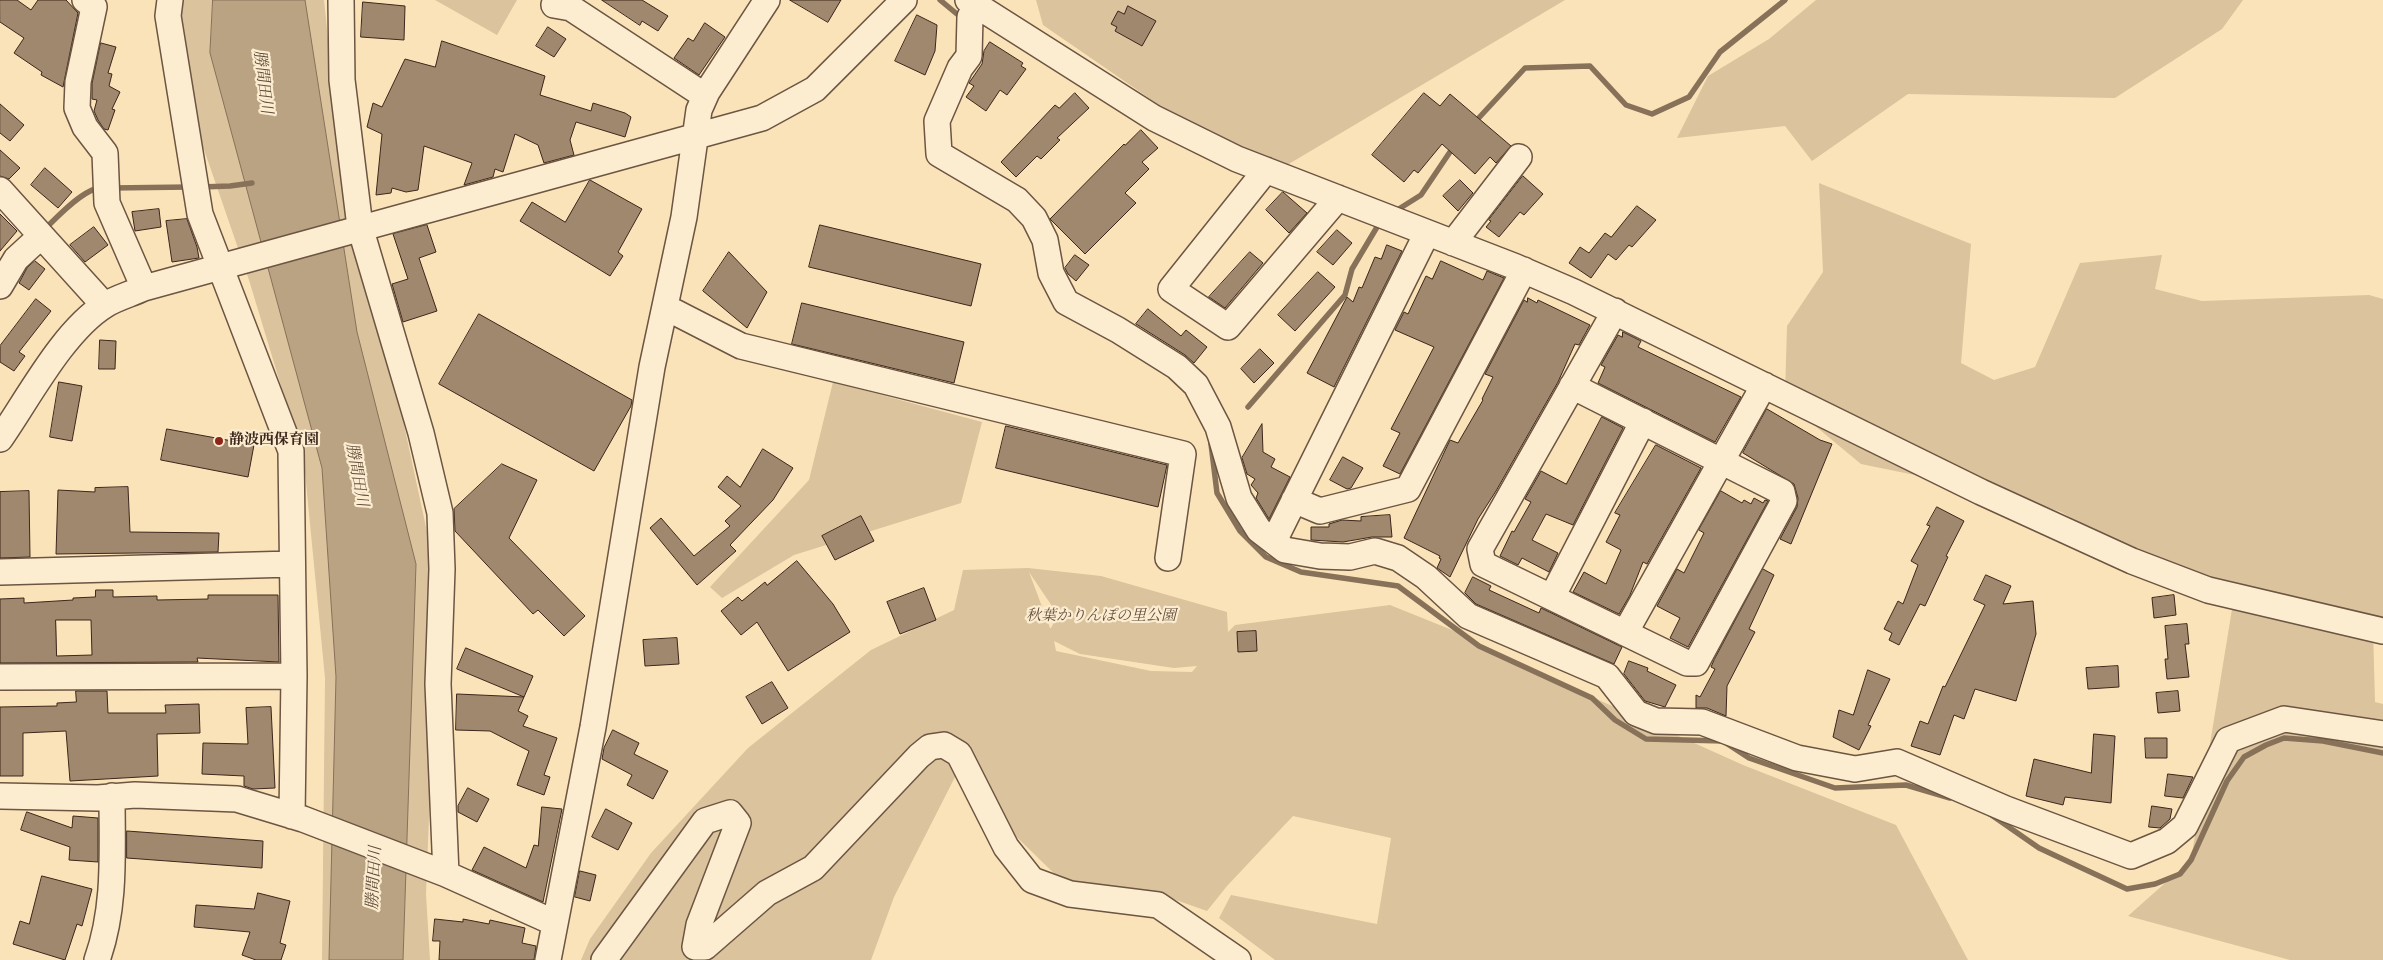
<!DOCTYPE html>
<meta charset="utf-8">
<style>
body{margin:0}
canvas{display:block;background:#fae3b8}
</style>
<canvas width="2383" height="960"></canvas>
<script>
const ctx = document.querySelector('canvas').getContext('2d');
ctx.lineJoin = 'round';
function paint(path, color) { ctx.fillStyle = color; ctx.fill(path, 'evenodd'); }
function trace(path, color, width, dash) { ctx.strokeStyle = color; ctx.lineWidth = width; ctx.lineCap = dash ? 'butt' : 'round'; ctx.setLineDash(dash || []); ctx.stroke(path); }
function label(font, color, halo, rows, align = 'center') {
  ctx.font = font + ' "Sorts Mill Goudy","Noto Serif JP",serif'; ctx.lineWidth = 4.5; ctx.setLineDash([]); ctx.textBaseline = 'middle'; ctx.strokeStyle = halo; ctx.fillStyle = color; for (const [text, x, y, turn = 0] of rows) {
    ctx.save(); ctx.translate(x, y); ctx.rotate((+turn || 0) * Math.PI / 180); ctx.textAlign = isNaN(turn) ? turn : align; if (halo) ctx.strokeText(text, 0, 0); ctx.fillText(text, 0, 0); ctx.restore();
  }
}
const green = new Path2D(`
 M179,0H324L344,195L401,411L438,583L426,894L430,960H322L325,678L304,462L249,280L189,106Z
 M435,0H517L497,35Z
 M1036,0H1565L1282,168L1162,107L1043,25Z
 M1816,0H2243L2222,29L2115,98L1908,94L1812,161L1785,126L1677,138L1708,76L1769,39Z
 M1819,183L1971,244L1961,363L1994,380L2035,367L2080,263L2162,255L2155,289L2202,301L2369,295L2383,299V631L2373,629L2375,702L2383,704V960H2290L2128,916L2191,860L2234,597L2178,578L2061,512L2008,494L1861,464L1814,425L1785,395L1787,326L1823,272Z
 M833,382L982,422L961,503L794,555L722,598L710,587L809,480Z
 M1028,568L1101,576L1227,612L1228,632L1235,625L1390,605L1457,632L1479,646L1743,765L1896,825L1968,960H1275L1219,918L1231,895L1377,924L1391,838L1293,816L1227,886L1207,911L1173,899L1066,885L955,777L894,897L871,960H581L590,939L651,853L748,748L871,650L954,610L963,570ZM1029,572L1058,615L1051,628H1050ZM1054,641L1080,654L1174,668L1197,666L1192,672L1151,671L1056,651Z`);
const water = new Path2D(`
 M213,0H305L357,332L416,564L403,960H329L336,677L322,468L210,53Z`);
const stream = new Path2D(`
 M940,0L963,19
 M1475,122L1525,68L1590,66L1626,105L1652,114L1689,97L1720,52L1785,0
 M201,187L230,186L252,183
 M111,188L190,187
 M1394,212L1421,195L1454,146
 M48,226C59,215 84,189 100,188
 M1248,407L1345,295L1352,269L1380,222
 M1211,444L1217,493L1240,531L1266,557L1301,572L1398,586L1479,646L1592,698L1615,720L1646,739L1723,741L1749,758L1835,788L1906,785L1950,798
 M1990,814L2039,848L2127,889L2155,884L2180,874L2191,860L2227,781L2244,757L2266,745L2284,738L2323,741L2383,753`);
const building = new Path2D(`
 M0,0H17L31,10L38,0H66L78,13L63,87L41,75L42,72L14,53L24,38L0,22Z
 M602,0H642L668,16L658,31L642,21L640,25Z
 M790,0H841L828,22Z
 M363,2L405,6L404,40L361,37Z
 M1128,6L1156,21L1142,46L1115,31L1117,27L1111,24L1118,11L1124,14Z
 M917,15L937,25L935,51L925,75L895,61Z
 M705,23L725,37L699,75L674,58L688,38L693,41Z
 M548,27L566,39L554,57L536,46Z
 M442,41L545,76L540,95L591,111L593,103L625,113L631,117L625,137L576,122L570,140L574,155L544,163L538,145L515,134L503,172L495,169L493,177L464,185L472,163L424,146L418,190L406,192L392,188L391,193L376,195L382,134L367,127L373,103L382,107L405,59L435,67Z
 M990,42L1023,63L1021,66L1026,69L1007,95L1000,90L986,111L966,97L974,86L969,83L982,64L984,51Z
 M101,43L116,47L108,73L112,74L109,86L120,92L112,109L115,110L108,130L104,129L98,120L94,111L97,100L92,99V84Z
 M1075,93L1089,108L1057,138L1060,140L1041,159L1037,156L1016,177L1001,162L1055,105L1059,108Z
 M1424,93L1440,106L1450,94L1511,146L1496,163L1490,157L1475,174L1442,144L1418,173L1414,170L1404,182L1372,155Z
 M0,104L24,125L10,141L0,133Z
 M1141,130L1158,148L1142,162L1149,169L1125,193L1136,203L1085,254L1050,219L1124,144L1125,145Z
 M0,150L20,168L9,179L0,176Z
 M45,168L72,192L58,208L31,185Z
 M1523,176L1543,194L1524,215L1520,212L1499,237L1486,227L1491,221L1489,220Z
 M590,180L642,209L618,252L623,256L610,276L520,221L532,202L565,222Z
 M1460,180L1473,193L1458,211L1443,196Z
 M1283,192L1307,213L1289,233L1266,210Z
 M1637,206L1656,220L1632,247L1629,245L1616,260L1608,254L1591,278L1569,263L1580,247L1589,253L1605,233L1611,237Z
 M159,209L161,227L135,231L132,212Z
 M0,214L17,231L0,251Z
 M187,219L197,247L199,258L172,262L166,221Z
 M427,225L436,252L419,258L437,311L403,322L392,284L408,279L393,234Z
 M820,225L981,264L971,306L809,267Z
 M94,227L108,245L85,262L70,245Z
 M1337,230L1352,243L1333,265L1317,252Z
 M1387,245L1402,251L1334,387L1307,373L1347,297L1353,302L1359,287L1362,288L1375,257L1381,259Z
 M729,252L767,292L747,328L703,291Z
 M1250,252L1263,263L1225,308L1209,297Z
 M1075,255L1089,265L1076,281L1068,274L1065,268Z
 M35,261L45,269L29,290L19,283L27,268Z
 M1441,261L1483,280L1487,271L1504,278L1400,474L1383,466L1400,433L1391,429L1434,347L1395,330L1404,312L1408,314L1426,276L1432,279Z
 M1318,272L1335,287L1295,331L1278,315Z
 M1528,298L1537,303L1538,300L1590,325L1579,345L1575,344L1558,382L1496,491L1478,519L1450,577L1437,568L1441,559L1439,558L1440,556L1404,538L1450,440L1458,443L1483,400L1482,399L1493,377L1485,374L1524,300L1527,302Z
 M36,299L51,311L19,352L25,356L14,371L0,362V346Z
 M802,303L964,342L954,383L792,344Z
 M1148,309L1181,336L1186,330L1207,347L1194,363L1185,355L1136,324Z
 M479,314L632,400L631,406L594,471L439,384Z
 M1623,332L1641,341L1638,347L1741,397L1715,442L1598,383L1605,367L1601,365L1618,335L1622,337Z
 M100,340L116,341L115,369H99Z
 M1260,349L1274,363L1254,383L1241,369Z
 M59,382L82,386L72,441L50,437Z
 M1767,409L1820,440L1832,444L1791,544L1780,539L1797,507L1798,498L1794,484L1743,453Z
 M1602,417L1623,428L1573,525L1546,514L1532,540L1558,553L1549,572L1522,558L1518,565L1500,556L1512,531L1514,532L1531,502L1525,499L1541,471L1566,484Z
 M1262,424L1263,452L1275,459L1271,467L1290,477L1269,519L1256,498L1258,493L1251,485L1255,479L1247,474L1242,458Z
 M1006,426L1167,465L1158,507L996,468Z
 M167,429L254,445L248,477L161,460Z
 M1656,445L1701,468L1647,564L1643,562L1630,595L1619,614L1573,592L1584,572L1606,584L1621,550L1606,542L1620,515L1615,513Z
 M763,449L793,468L773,500L730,545L736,551L697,585L650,528L661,518L694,556L730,526L725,521L741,506L718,487L727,476L740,487Z
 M1343,457L1363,468L1351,488L1347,489L1330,480Z
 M502,464L537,480L509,538L585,616L564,636L538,610L533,614L455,531L454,509Z
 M128,487L130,532L219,533L218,552L56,554L58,490L95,492V488Z
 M29,491L30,557L0,558V492Z
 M1721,491L1742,503L1744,500L1751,504L1754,498L1763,503L1765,500L1768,501L1688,647L1670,638L1680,618L1657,606L1677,569L1684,573L1704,533L1699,530Z
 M1937,507L1964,521L1946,556L1948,557L1925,606L1920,604L1899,645L1889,640L1892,633L1884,629L1898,601L1903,604L1918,565L1911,561L1930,526L1927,525Z
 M1390,515L1392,537H1372L1343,542L1311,540V527H1329V524L1342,520L1361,521V517Z
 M861,516L874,541L835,560L822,536Z
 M797,561L833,604L850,632L788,671L757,622L741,635L721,611L738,597L742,601L765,582L767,585Z
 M1763,569L1774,575L1749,629L1755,632L1727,686L1726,716L1707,708H1696V695L1700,697L1715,669L1711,667L1714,660Z
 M1986,575L2011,586L2003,604L2033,601L2036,634L2016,701L1975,689L1964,719L1954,715L1940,755L1911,746L1920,721L1928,724L1943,686L1945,687L1985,605L1974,600Z
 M1473,577L1491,586L1489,590L1539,613L1541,608L1622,647L1614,664L1476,604L1465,593Z
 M924,588L936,620L900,634L887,602Z
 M96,590H113V597L157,596V600L208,599V595H278L279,662L197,658L198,662L0,663V599L24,598V603L73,600V598L95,597ZM56,620H91L92,655L57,656Z
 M2174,595L2176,615L2154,618L2152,598Z
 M2187,624L2189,644H2185L2189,677L2167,679L2165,659H2168L2165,626Z
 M1256,631L1257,651L1238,652L1237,632Z
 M677,638L679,664L645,666L643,640Z
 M466,648L533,676L524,697L457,669Z
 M1629,661L1648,668L1647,671L1676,685L1665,707L1645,701L1624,674Z
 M2118,666L2119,687L2088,689L2086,668Z
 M1868,670L1890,679L1868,725L1871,726L1859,750L1833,737L1839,710L1853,715Z
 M772,682L788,708L762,724L746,697Z
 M76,691H107L108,713H166L165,705L199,704L200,733L157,734L158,776L70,781L66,731L23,733V776H0V707L57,706V703L76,702Z
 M2178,691L2180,711L2158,713L2156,693Z
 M457,694L524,697L518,711L528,716L523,726L557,738L544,775L550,777L544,795L517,785L529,751L490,731L456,730Z
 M271,707L275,788L253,789L244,786V776L202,774L203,743L248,744L246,708Z
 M613,730L639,743L634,754L668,771L653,799L627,785L632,775L602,759L604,748Z
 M2094,734L2115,736L2111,803L2065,797L2063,805L2026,796L2034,759L2091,773Z
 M2145,738H2167V758H2146Z
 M2168,774L2193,777L2183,798L2165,796Z
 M468,788L489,799L477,822L458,812V806Z
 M2152,806L2172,809L2170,819L2160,828L2149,827Z
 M542,807L562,809L543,902L472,870L484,847L526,868L534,845L538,846Z
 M606,809L632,823L618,850L592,837Z
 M27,812L72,828L73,816L98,818V862L69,860L70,847L21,830Z
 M127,831L263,841L262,868L127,858Z
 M580,871L596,875L590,901L575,897Z
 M42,876L92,889L82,926L77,924L65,960L13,944L20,921L29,924Z
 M258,893L290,901L280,943L286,945L281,960H256L242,955L250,932L194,927L196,905L254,909Z
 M435,919L463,922V919L489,924L490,920L525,928L522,943L536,946L534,960H439L440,941H433Z`);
const minor = new Path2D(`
 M85,0L94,7L78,82L77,108L85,127L105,153L107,203L144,288
 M170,0L168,16L200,214L291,451L294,676L292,816
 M341,0L342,80L360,227L421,433L440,513L442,569L438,684L446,874
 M968,0L1154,118L1237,159L1516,267L1574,292L1981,492L2132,561L2208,590L2383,631
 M554,5L571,8L705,96
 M979,8L970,17L969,56L960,68L937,121L939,154L1017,200L1034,218L1045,240L1051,273L1066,302L1118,330L1177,367L1196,385L1218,427L1239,498L1259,530L1285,550L1320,556L1350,557L1375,551L1398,558L1426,577L1468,616L1607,676L1636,713L1656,721L1702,722L1797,758L1855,769L1897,762L2006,809L2131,856L2167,841L2185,826L2228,740L2284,719L2383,734
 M1266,170L1171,289L1228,327L1338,198
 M0,190L104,305
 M1453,243L1519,157
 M0,286L16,259L41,236
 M665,307L741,346L1183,454L1168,558
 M1572,386L1782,492L1784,501L1696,663H1687L1483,564L1480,549L1615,311
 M0,439C28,399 63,331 105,305C116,298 131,294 144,288L762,118L815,89L904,0
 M1294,500L1320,511L1408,489L1524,270
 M1274,541L1427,233
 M0,572L292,564
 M1552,597L1643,421
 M1625,633L1764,385
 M0,677L294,676
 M0,796L98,798L135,795L237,799L303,819L446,874L555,923
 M97,960C116,907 112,852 112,796
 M548,960L593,727L652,367L684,217L699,110L707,92L767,0
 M604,960L705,821L730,813L738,823L699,925L695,947H705L767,893L813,868L919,756L930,747L944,745L959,754L1006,847L1032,880L1070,894L1158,905L1238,960`);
const markers = [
 [219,441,5,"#8f2418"]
];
const poiNames = [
 ["静波西保育園",229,441]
];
const parkNames = [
 ["秋葉かりんぽの里公園",1101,617]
];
const waterNames = [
 ["勝間田川",261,82,83],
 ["勝間田川",355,475,80],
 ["勝間田川",376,878,-87]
];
paint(green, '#dac39d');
paint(water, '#baa383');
trace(water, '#887159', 1);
trace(stream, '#887159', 5.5);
paint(building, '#9f886d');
trace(building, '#3d261b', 1);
trace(minor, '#6c5542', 28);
trace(minor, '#fcedd1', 25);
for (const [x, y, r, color] of markers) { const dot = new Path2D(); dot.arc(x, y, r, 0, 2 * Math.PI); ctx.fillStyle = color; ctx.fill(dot); trace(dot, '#fcedd1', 2); }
label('bold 15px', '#3d261b', '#fcedd1', poiNames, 'left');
label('italic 15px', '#644d3c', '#fcedd1', parkNames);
label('italic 16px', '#624c3a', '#fcedd1', waterNames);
</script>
